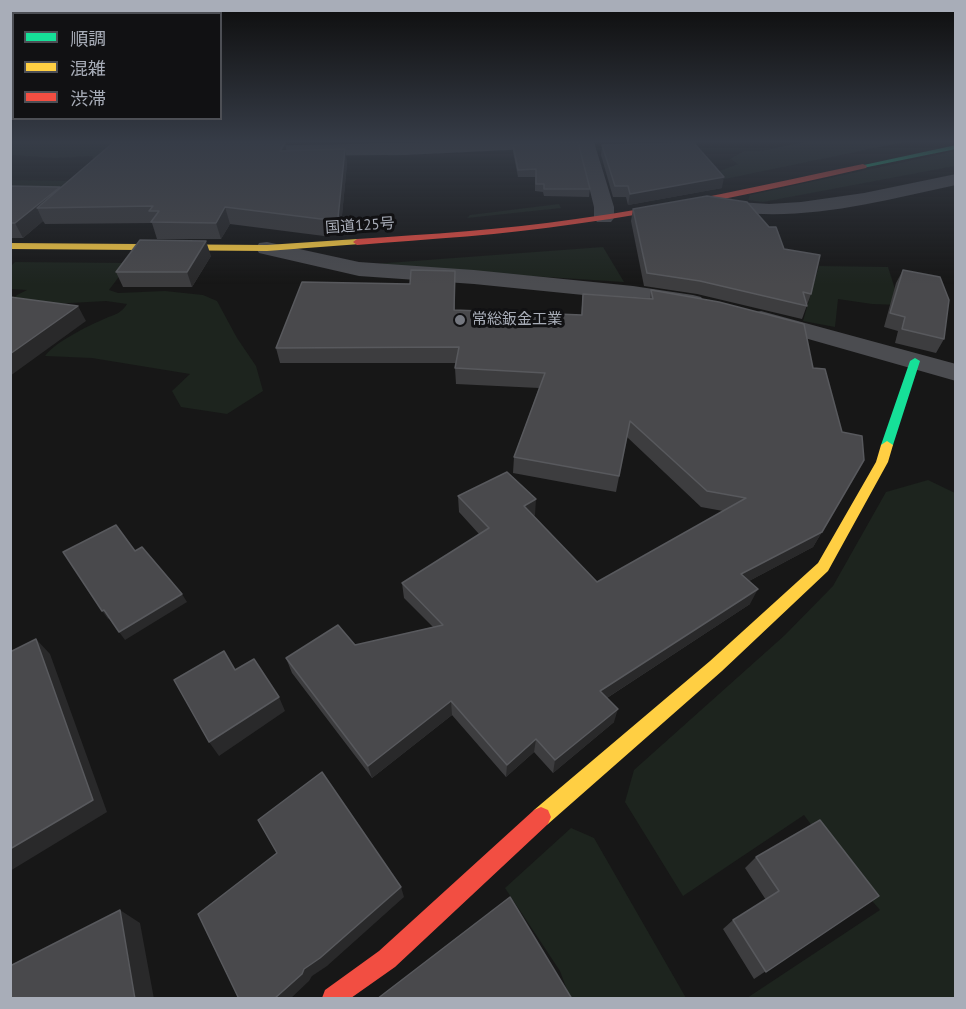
<!DOCTYPE html>
<meta charset="utf-8">
<style>
body{margin:0}
#map{position:relative;width:966px;height:1009px;overflow:hidden;background:#171717;font-family:"PT Sans","Noto Sans JP",sans-serif}
canvas{display:block}
.frame{position:absolute;inset:0;border:12px solid #a8adb8;pointer-events:none}
.legend{position:absolute;left:12px;top:12px;width:210px;height:108px;box-sizing:border-box;background:#111113;border:2px solid #4d4f55;margin:0;padding:8px 10px;list-style:none;font-size:18px;color:#a8adb8}
.legend li{display:flex;align-items:center;gap:12px;height:30px}
.legend b{width:30px;border:2px solid #4d4f55}
</style>
<div id="map">
<canvas width="966" height="1009"></canvas>
<div class="frame"></div>
<ul class="legend">
<li><b style="height:8px;background:#16e098"></b>順調</li>
<li><b style="height:8px;background:#ffcf43"></b>混雑</li>
<li><b style="height:8px;background:#f24e42"></b>渋滞</li>
</ul>
</div>
<script>
const ctx = document.querySelector('canvas').getContext('2d');
ctx.lineJoin = 'round';
function paint(path, color) { ctx.fillStyle = color; ctx.fill(path, 'evenodd'); }
function trace(path, color, width, dash) { ctx.strokeStyle = color; ctx.lineWidth = width; ctx.lineCap = dash ? 'butt' : 'round'; ctx.setLineDash(dash || []); ctx.stroke(path); }
function label(font, color, halo, rows, align = 'center') {
  ctx.font = font + ' "PT Sans","Noto Sans JP",sans-serif'; ctx.lineWidth = 6; ctx.setLineDash([]); ctx.textBaseline = 'middle'; ctx.strokeStyle = halo; ctx.fillStyle = color; for (const [text, x, y, turn = 0] of rows) {
    ctx.save(); ctx.translate(x, y); ctx.rotate((+turn || 0) * Math.PI / 180); ctx.textAlign = isNaN(turn) ? turn : align; if (halo) ctx.strokeText(text, 0, 0); ctx.fillText(text, 0, 0); ctx.restore();
  }
}
const green = new Path2D(`
 M11,142H163L74,195L11,194V180L79,181L94,163L92,156L55,158L11,155Z
 M806,142H904L667,191L738,164L730,159L744,151H760Z
 M955,151V166L763,202L748,200L750,195Z
 M559,204L561,208L467,218L470,215Z
 M603,247L624,282L360,265Z
 M15,262L129,263L109,290L118,293L165,291L203,295L217,301L237,338L256,366L263,391L227,414L181,407L172,391L190,374L92,358L45,356C55,342 88,326 104,319C115,314 121,314 127,304L106,301L52,304L10,301L17,295L27,290L11,289V266Z
 M819,266L888,267L900,305L872,304L838,299L835,327L803,321Z
 M928,480L955,493V998H747L880,910L840,864L804,815L683,896L625,802L634,770L785,635L833,586L886,492Z
 M571,828L594,838L686,998H570L560,971L505,888Z`);
const street = new Path2D(`
 M461,142H577L569,147L406,155L242,156L236,155L234,151L236,147L242,146Z
 M578,142H594L614,207V218L611,222H597L594,218V207Z
 M956,174V185C872,203 787,227 702,206L699,202L702,198L709,196L738,202L769,204L801,202L864,193Z
 M267,242L359,262L474,270L633,286L693,295L701,297L705,302L701,307L693,309L633,300L474,284L359,276L259,253L256,248L259,243Z
 M761,311L956,364V381L752,323L749,318L752,313Z`);
const fast = new Path2D(`
 M956,145V149L863,168L859,166Z
 M915,358L920,361L893,445L887,449L883,448L881,445L910,361Z`);
const slow = new Path2D(`
 M357,239L360,240V244L267,251L10,249V243L267,245Z
 M887,441L893,445L888,462L828,571L722,671L548,824L541,827L534,824L531,817L534,810L710,661L818,563L876,462L881,445Z`);
const jam = new Path2D(`
 M863,164L867,166L866,168C770,190 672,211 575,224C503,235 430,239 357,245L353,242L357,239C430,234 503,230 576,219C672,206 768,184 863,164Z
 M541,807L548,810L551,817L548,824L395,967L351,998H322L325,990L379,951L534,810Z`);
const wall = new Path2D(`
 M114,142H258L257,143H285L286,151L345,149L347,164L340,235L324,236L230,224L221,239H157L152,223L45,224L43,221L23,238H10V186L60,187V188Z
 M513,145L590,189L589,197L544,196L543,192L535,191V177H518L513,152Z
 M602,145L722,188L628,205L626,197H613L601,155Z
 M633,209L784,249L811,294L802,319L697,294L644,286L631,221Z
 M211,256L192,287H123L116,272Z
 M903,270L944,339L936,353L895,343L898,331L884,327L896,283Z
 M455,271V310L581,315L583,294L650,298L651,290L813,368L842,432L855,476L813,547L749,581L750,604L607,698L614,722L553,773L534,752L506,777L452,715L372,778L292,673L286,658L355,645L433,627L404,598L402,583L479,534L459,512L458,496L535,515L533,516L597,582L723,511L701,507L627,437L616,492L513,473L514,457L539,388L456,384L455,368L456,363H280L276,348L410,284Z
 M756,857L879,896L754,979L723,929L733,920L766,900L745,868Z`);
const shadedWall = new Path2D(`
 M285,143L288,158L280,151Z
 M345,149L347,164L340,235L338,218Z
 M724,177L722,188L628,205L630,194Z
 M60,187L66,202L37,208L43,221L23,238L15,223Z
 M225,207L230,224L221,239L216,223Z
 M206,241L211,256L192,287L187,272Z
 M78,306L86,321L10,376V354Z
 M855,476L813,547L734,589L741,574Z
 M536,499L535,515L523,522L524,506Z
 M758,589L750,604L596,705L600,691Z
 M182,594L187,602L125,640L119,632Z
 M104,610L110,618L108,619L102,611Z
 M36,639L50,654L107,812L10,871V849Z
 M279,697L285,711L219,756L209,742Z
 M451,701L452,715L372,778L368,766Z
 M618,709L614,722L553,773L555,760Z
 M536,739L534,752L506,777L507,765Z
 M401,887L404,897L327,966L312,976L309,981L290,999H274L304,969Z
 M120,910L140,923L154,999H135Z`);
const building = new Path2D(`
 M114,142L285,143L280,151L345,149L338,218L321,219L225,207L216,223L151,222L159,211H149L153,206L37,208Z
 M578,142L590,189H544V184H536V169L518,170L513,145Z
 M694,143L724,177L630,194L628,186H615L602,145Z
 M10,186L60,187L15,223H10Z
 M707,196L747,202L769,227H776L784,249L820,255L811,294L803,292L807,306L700,281L647,273L633,209Z
 M140,240L206,241L187,272H116Z
 M411,270L455,271L454,310L582,315L583,294L653,299L651,290L719,302L804,324L813,368L825,369L842,432L862,436L864,460L822,532L741,574L758,589L600,691L618,709L555,760L536,739L507,765L451,701L368,766L286,658L338,625L355,645L443,625L402,583L489,528L458,496L507,472L536,499L524,506L597,582L746,498L707,491L630,421L619,476L514,457L545,373L455,368L459,347L276,348L302,282L410,284Z
 M903,270L940,277L949,300L944,339L902,329L905,317L890,313Z
 M10,297L78,306L10,354Z
 M116,525L135,551L142,547L182,594L119,632L104,610L102,611L63,552Z
 M36,639L93,800L10,849V652Z
 M224,651L235,670L254,659L279,697L209,742L174,680Z
 M322,772L401,887L320,958L304,969L302,974L274,999H239L198,914L277,853L258,820Z
 M820,820L879,896L766,972L733,920L779,891L756,857Z
 M510,897L572,999H377Z
 M120,910L135,999H10V966Z`);
const markers = [
 [460,320,6,"#757880"]
];
const farStreetnames = [
 ["国道125号",360,226,-4]
];
const farPoinames = [
 ["常総鈑金工業",472,320]
];
paint(green, '#1d241e');
paint(street, '#4b4c50');
paint(fast, '#16e098');
paint(slow, '#ffcf43');
paint(jam, '#f24e42');
paint(wall, '#3d3d3f');
paint(shadedWall, '#29292a');
paint(building, '#49494c');
trace(building, '#58595d', 1.5);
const sky = ctx.createLinearGradient(0, 0, 0, 284);
sky.addColorStop(0, '#0d0d0d');
sky.addColorStop(0.5, '#363c47');
sky.addColorStop(1, '#363c4700');
ctx.fillStyle = sky;
ctx.fillRect(0, 0, 966, 284);
for (const [x, y, r, color] of markers) { const dot = new Path2D(); dot.arc(x, y, r, 0, 2 * Math.PI); ctx.fillStyle = color; ctx.fill(dot); trace(dot, '#111113', 2); }
label('15px', '#a8adb8', '#111113', farStreetnames);
label('15px', '#a8adb8', '#111113', farPoinames, 'left');
</script>
